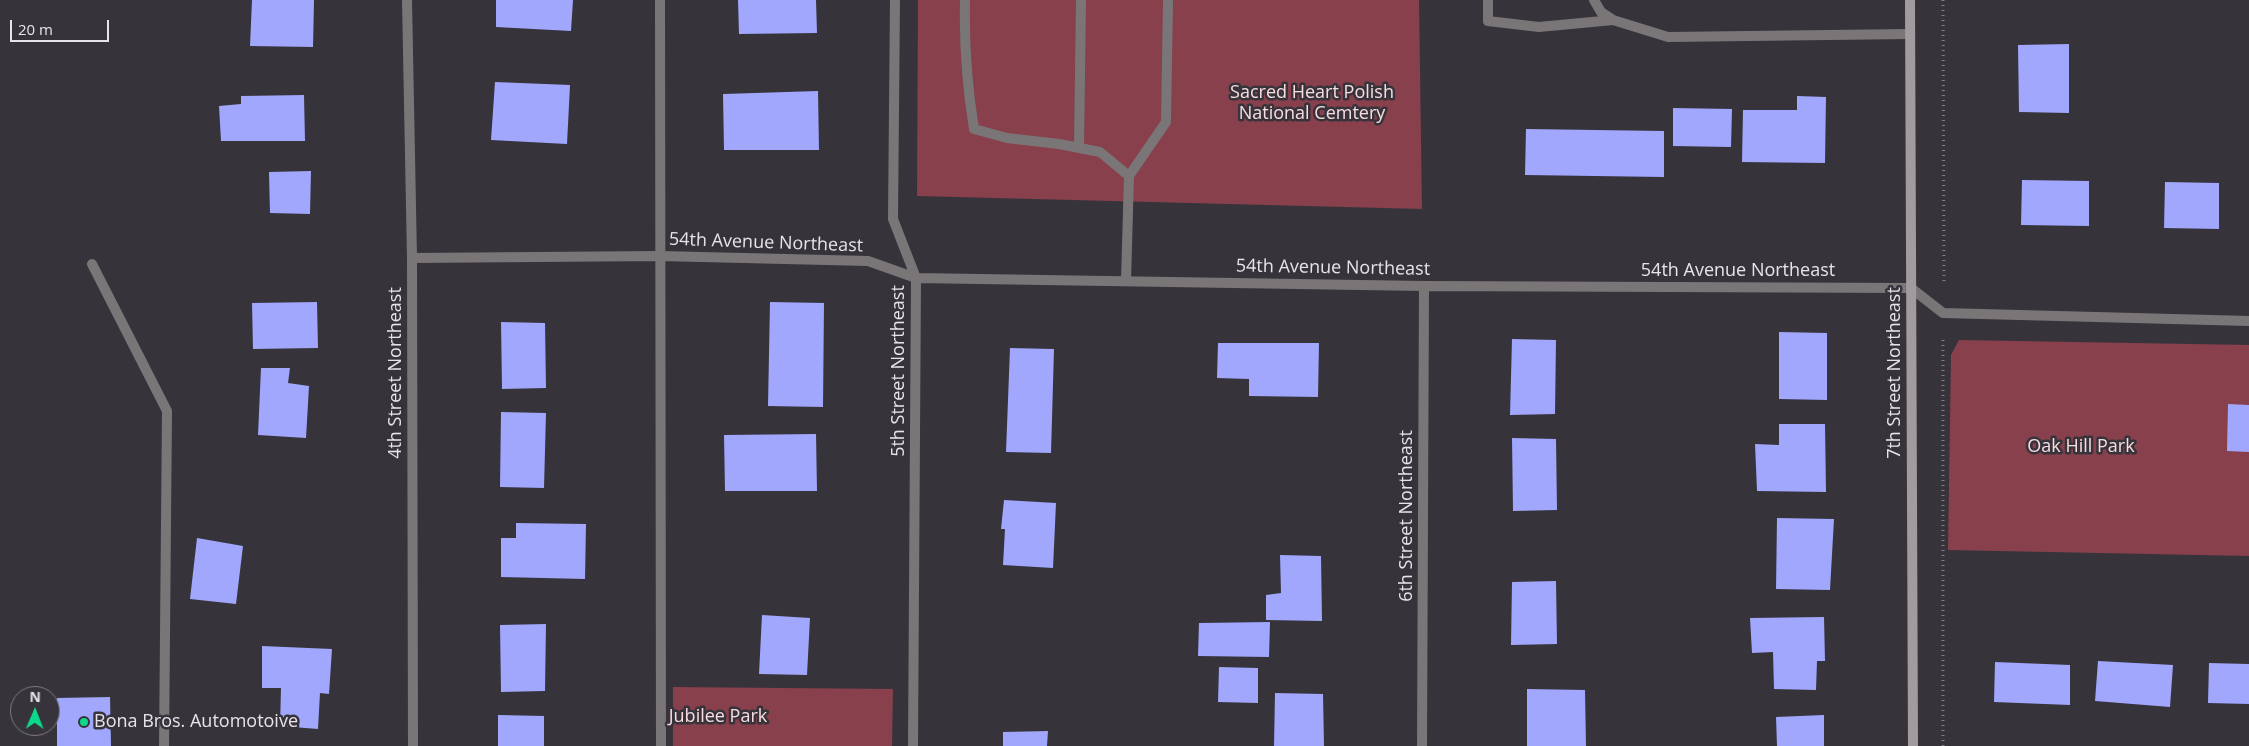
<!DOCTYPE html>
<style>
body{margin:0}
#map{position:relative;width:2249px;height:746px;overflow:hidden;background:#37333b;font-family:"Open Sans",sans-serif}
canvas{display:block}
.north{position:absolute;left:10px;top:686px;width:50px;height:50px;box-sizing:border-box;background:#37333b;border:1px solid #7d7981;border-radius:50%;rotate:1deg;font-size:14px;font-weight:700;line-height:20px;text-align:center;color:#e6e3e9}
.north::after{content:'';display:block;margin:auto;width:18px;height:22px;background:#0dd98a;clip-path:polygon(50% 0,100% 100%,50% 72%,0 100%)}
.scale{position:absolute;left:10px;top:20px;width:99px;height:22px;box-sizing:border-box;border:2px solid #e6e3e9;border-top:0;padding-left:6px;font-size:15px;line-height:18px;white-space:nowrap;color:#e6e3e9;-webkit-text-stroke:4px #37333b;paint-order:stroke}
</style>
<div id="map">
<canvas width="2249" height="746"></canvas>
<div class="north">N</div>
<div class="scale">20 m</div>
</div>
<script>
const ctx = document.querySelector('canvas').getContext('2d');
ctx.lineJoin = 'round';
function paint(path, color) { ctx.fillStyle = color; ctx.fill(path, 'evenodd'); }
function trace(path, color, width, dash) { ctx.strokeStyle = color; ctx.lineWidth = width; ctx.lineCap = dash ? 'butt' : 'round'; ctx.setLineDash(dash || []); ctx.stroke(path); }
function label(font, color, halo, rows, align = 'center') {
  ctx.font = font + ' "Open Sans",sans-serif'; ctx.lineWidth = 5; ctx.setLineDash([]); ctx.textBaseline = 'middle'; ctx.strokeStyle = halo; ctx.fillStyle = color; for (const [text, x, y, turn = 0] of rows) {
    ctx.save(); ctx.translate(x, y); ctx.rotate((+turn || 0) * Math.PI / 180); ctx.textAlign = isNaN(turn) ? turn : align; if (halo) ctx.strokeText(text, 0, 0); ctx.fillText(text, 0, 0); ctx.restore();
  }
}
const green = new Path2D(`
 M918,0H1419L1422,209L917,196Z
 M1959,340L2249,345V556L1948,550L1951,355Z
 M673,687L893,689L892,746H673Z`);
const building = new Path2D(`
 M252,0H314L313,47L250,46Z
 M496,0H573L571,31L496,27Z
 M738,0H816L817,33L739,34Z
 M2069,44V113L2019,112L2018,45Z
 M495,82L570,85L567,144L491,140Z
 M818,91L819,150H724L723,94Z
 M304,95L305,141H221L219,106L241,104V96Z
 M1797,96L1826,97L1825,163L1742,162L1743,110H1797Z
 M1673,108L1732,109L1731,147L1673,146Z
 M1526,129L1664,131V177L1525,175Z
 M311,171L310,214L270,213L269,172Z
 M2022,180L2089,181V226L2021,225Z
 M2165,182L2219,183V229L2164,228Z
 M317,302L318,348L253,349L252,303Z
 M770,302L824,303L823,407L768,406Z
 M501,322L545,323L546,388L502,389Z
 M1779,332L1827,333V400L1779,399Z
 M1512,339L1556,340L1555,414L1510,415Z
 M1218,343H1319L1318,397L1249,396V379L1217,378Z
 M1010,348L1054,349L1051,453L1006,452Z
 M261,368H290L288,383L309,386L306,438L258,435Z
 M2228,404L2249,405V452L2227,451Z
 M501,412L546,413L544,488L500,487Z
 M1779,424H1825L1826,492L1757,491L1755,444L1779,445Z
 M816,434L817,491H725L724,435Z
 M1512,438L1556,439L1557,510L1513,511Z
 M1004,500L1056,503L1053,568L1003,565L1005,529H1001Z
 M1777,518L1834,519L1830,590L1776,589Z
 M516,523L586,524L585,579L501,577V538H516Z
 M197,538L243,546L236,604L190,599Z
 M1280,555L1321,556L1322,621L1266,620V595L1281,593Z
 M1556,581L1557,644L1511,645L1512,582Z
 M762,615L810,618L807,675L759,674Z
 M1824,617L1825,661H1817L1816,690L1774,689L1773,652L1752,653L1750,618Z
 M1270,622L1269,657L1198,656L1199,623Z
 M546,624L545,691L501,692L500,625Z
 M262,646L332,649L329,694L320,693L318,729L280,726L281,688H262Z
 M2098,661L2173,665L2170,707L2095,701Z
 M1995,662L2070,665V705L1994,702Z
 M2209,663L2249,664V704L2208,703Z
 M1219,667L1258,668V703L1218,702Z
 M1527,689L1585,690L1586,746H1527Z
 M1275,693L1323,694L1324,746H1274Z
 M110,697L111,746H57V698Z
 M498,715L544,716V746H498Z
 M1824,715V746H1777L1776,717Z
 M1048,731L1047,746H1003V732Z`);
const path = new Path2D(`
 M1943,0L1944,284
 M1943,746V336`);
const lane = new Path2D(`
 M660,0L661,746
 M965,0C964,44 967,86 974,129L1007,138L1059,144L1100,152L1129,176
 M1488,0V21L1539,27L1613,20
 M1594,0L1601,12L1613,20L1668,37L1910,34
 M1079,148L1081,0
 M92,264L167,411L164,746
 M1126,281L1129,176L1166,122L1168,0`);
const street = new Path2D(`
 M407,0L412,258L413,746
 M895,0L893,219L916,278L913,746
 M412,258L660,256L868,261L916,278L1424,286L1911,288L1943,313L2249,321
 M1422,746L1424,286`);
const secondary = new Path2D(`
 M1910,0L1913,746`);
const markers = [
 [84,722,5,"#0dd98a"]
];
const parkNames = [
 ["Sacred Heart Polish",1312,93],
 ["National Cemtery",1312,114],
 ["Oak Hill Park",2081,447],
 ["Jubilee Park",718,717]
];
const streetNames = [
 ["54th Avenue Northeast",766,243,2],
 ["54th Avenue Northeast",1333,268,1],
 ["54th Avenue Northeast",1738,271],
 ["5th Street Northeast",899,371,-90],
 ["4th Street Northeast",396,373,-90],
 ["7th Street Northeast",1895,373,-90],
 ["6th Street Northeast",1407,516,-90]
];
const poiNames = [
 ["Bona Bros. Automotoive",94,722]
];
paint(green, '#87404c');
paint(building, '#a0a7fd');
trace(path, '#848087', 3, [1, 4]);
trace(lane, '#7a7678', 10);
trace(street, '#7a7678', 10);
trace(secondary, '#a19a9e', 10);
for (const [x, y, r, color] of markers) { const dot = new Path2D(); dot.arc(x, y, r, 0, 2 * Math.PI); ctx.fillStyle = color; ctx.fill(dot); trace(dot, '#37333b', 2); }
label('18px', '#f8dcdf', '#37333b', parkNames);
label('18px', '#e6e3e9', '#37333b', streetNames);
label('18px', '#e6e3e9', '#37333b', poiNames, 'left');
</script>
